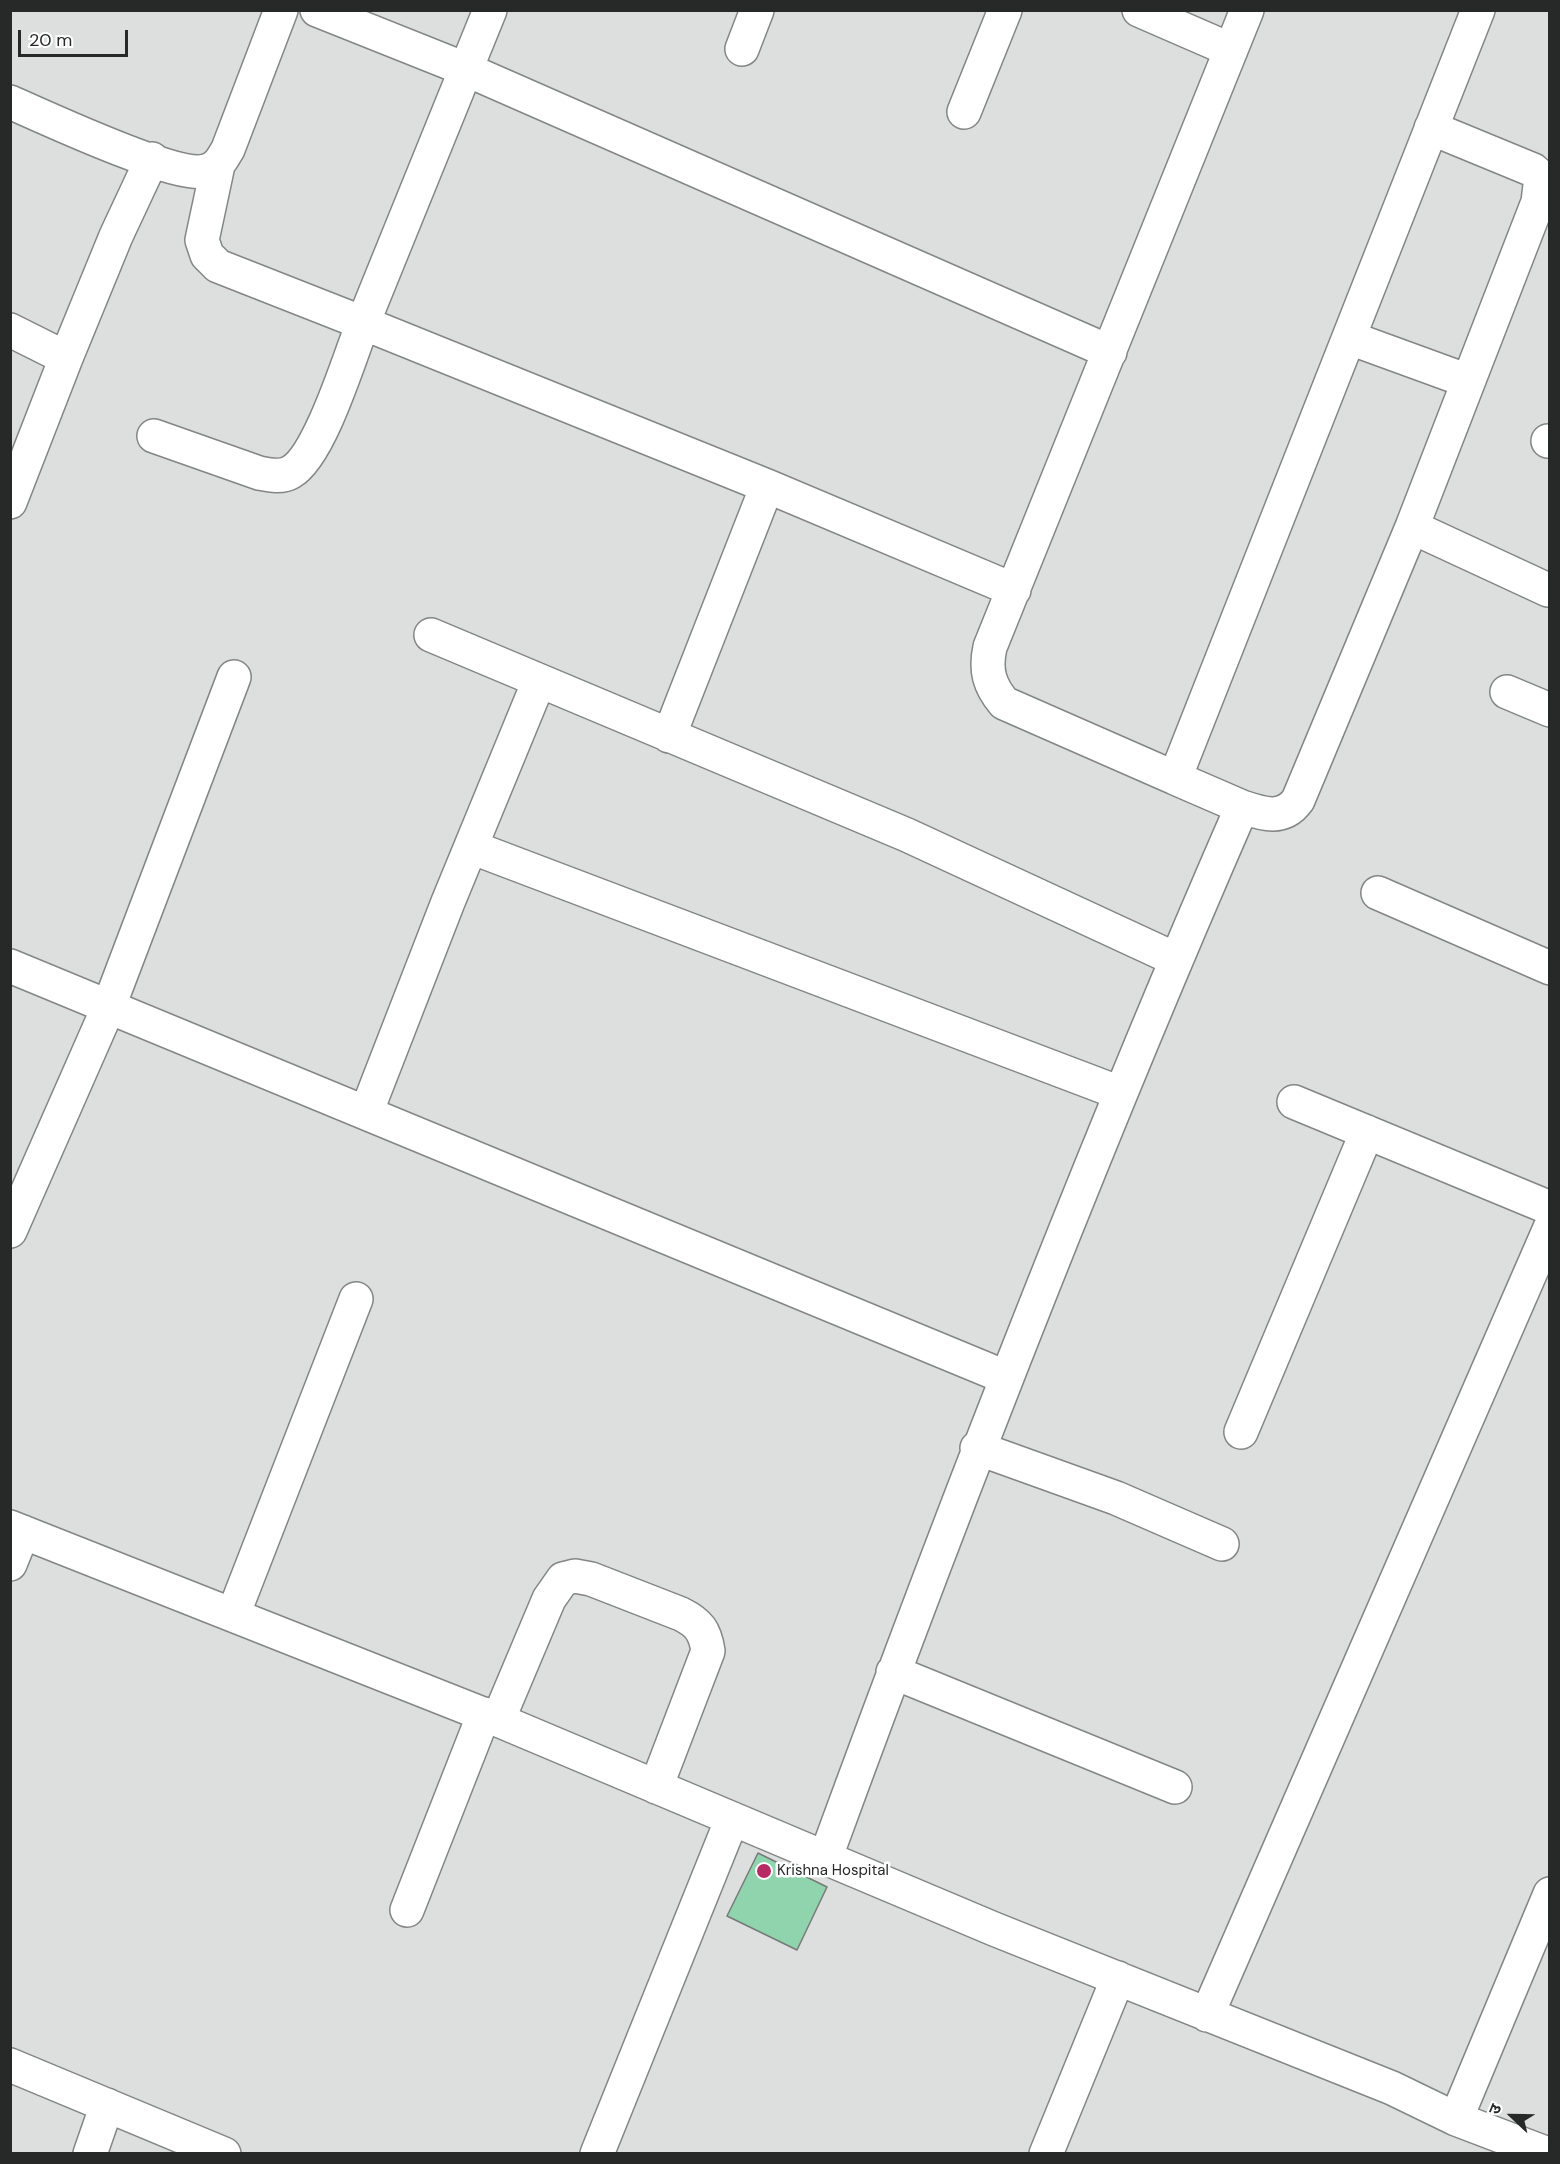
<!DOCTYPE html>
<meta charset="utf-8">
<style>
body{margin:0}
#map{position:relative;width:1560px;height:2164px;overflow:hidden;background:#dcdfdd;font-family:"DM Sans","Noto Sans Devanagari",sans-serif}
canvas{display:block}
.frame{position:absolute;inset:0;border:12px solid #272928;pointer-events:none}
.north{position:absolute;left:1482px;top:2086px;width:60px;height:60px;-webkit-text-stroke:4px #fff;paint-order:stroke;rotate:292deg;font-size:16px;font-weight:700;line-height:24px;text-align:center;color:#272928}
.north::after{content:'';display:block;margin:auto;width:21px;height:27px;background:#272928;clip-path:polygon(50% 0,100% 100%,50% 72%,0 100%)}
.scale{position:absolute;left:18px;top:30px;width:110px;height:27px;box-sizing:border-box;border:3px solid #272928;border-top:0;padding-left:8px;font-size:18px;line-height:21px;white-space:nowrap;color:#272928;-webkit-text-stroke:4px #fff;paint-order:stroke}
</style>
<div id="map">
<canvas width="1560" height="2164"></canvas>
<div class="frame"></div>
<div class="north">उ</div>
<div class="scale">20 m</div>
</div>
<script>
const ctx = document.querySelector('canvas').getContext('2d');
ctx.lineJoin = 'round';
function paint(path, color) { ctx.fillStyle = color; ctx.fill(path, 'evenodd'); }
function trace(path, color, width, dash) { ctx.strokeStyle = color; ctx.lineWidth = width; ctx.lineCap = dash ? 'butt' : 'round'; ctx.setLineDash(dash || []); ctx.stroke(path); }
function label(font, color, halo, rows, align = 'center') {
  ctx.font = font + ' "DM Sans",sans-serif'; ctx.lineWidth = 5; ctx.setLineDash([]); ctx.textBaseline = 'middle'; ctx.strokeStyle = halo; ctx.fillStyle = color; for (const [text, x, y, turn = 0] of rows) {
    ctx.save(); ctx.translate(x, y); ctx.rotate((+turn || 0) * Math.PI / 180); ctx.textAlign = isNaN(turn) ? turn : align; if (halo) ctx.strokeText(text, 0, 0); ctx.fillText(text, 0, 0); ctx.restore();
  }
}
const building = new Path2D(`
 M758,1853L827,1887L797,1950L727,1916Z`);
const street = new Path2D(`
 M317,10L465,69L1110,352
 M490,10L363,323L767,486L1014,590
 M1139,10L1231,50
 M742,49L757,10
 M10,102C44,117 177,179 206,171C218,168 222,159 228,149L281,10
 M964,112L1005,10
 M10,330L66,358L10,502
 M1350,338L1468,381
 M66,358L116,236L152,159
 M154,436L259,473C269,475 281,478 291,472C320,456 350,356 363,323L218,266L207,255L202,240L218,165
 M1548,441H1550
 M1412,527L1548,590
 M431,635L907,835L1175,959
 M1507,692L1550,710
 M669,736L767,486
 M1175,778L1004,703C989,685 985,670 990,647L1247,10
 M1242,807C1263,814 1283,821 1298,800L1412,527L1538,202L1541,177L1533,170L1431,128
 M471,847L1120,1093
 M1378,893L1550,968
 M10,966L1005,1377
 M1294,1102L1550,1208
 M366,1113L448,902L539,681
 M10,1231L109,1006L234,677
 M1241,1432L1367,1132
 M977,1448L1116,1498L1222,1544
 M10,1527L498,1720L994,1929L1392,2088L1456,2119L1548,2154
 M10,1564L23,1532
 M233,1615L356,1299
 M893,1672L1175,1787
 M498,1720L549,1599L563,1579L575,1576L591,1579L681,1614C699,1623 705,1631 708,1651L656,1787
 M825,1859C955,1504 1091,1153 1242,807L1175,778L1478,10
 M407,1910L484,1714
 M1207,2015L1550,1228
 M10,2065L224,2154
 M1456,2119L1550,1894
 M90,2154L107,2105
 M597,2154L732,1819
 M1046,2154L1118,1978`);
const markers = [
 [764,1871,8,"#b62b65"]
];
const poiNames = [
 ["Krishna Hospital",777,1871]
];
paint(building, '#8fd4ac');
trace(building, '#777a78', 1.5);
trace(street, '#838684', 36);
trace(street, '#fff', 33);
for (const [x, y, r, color] of markers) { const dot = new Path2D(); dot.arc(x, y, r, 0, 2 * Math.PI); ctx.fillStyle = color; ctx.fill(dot); trace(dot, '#fff', 2); }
label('15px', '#272928', '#fff', poiNames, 'left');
</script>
